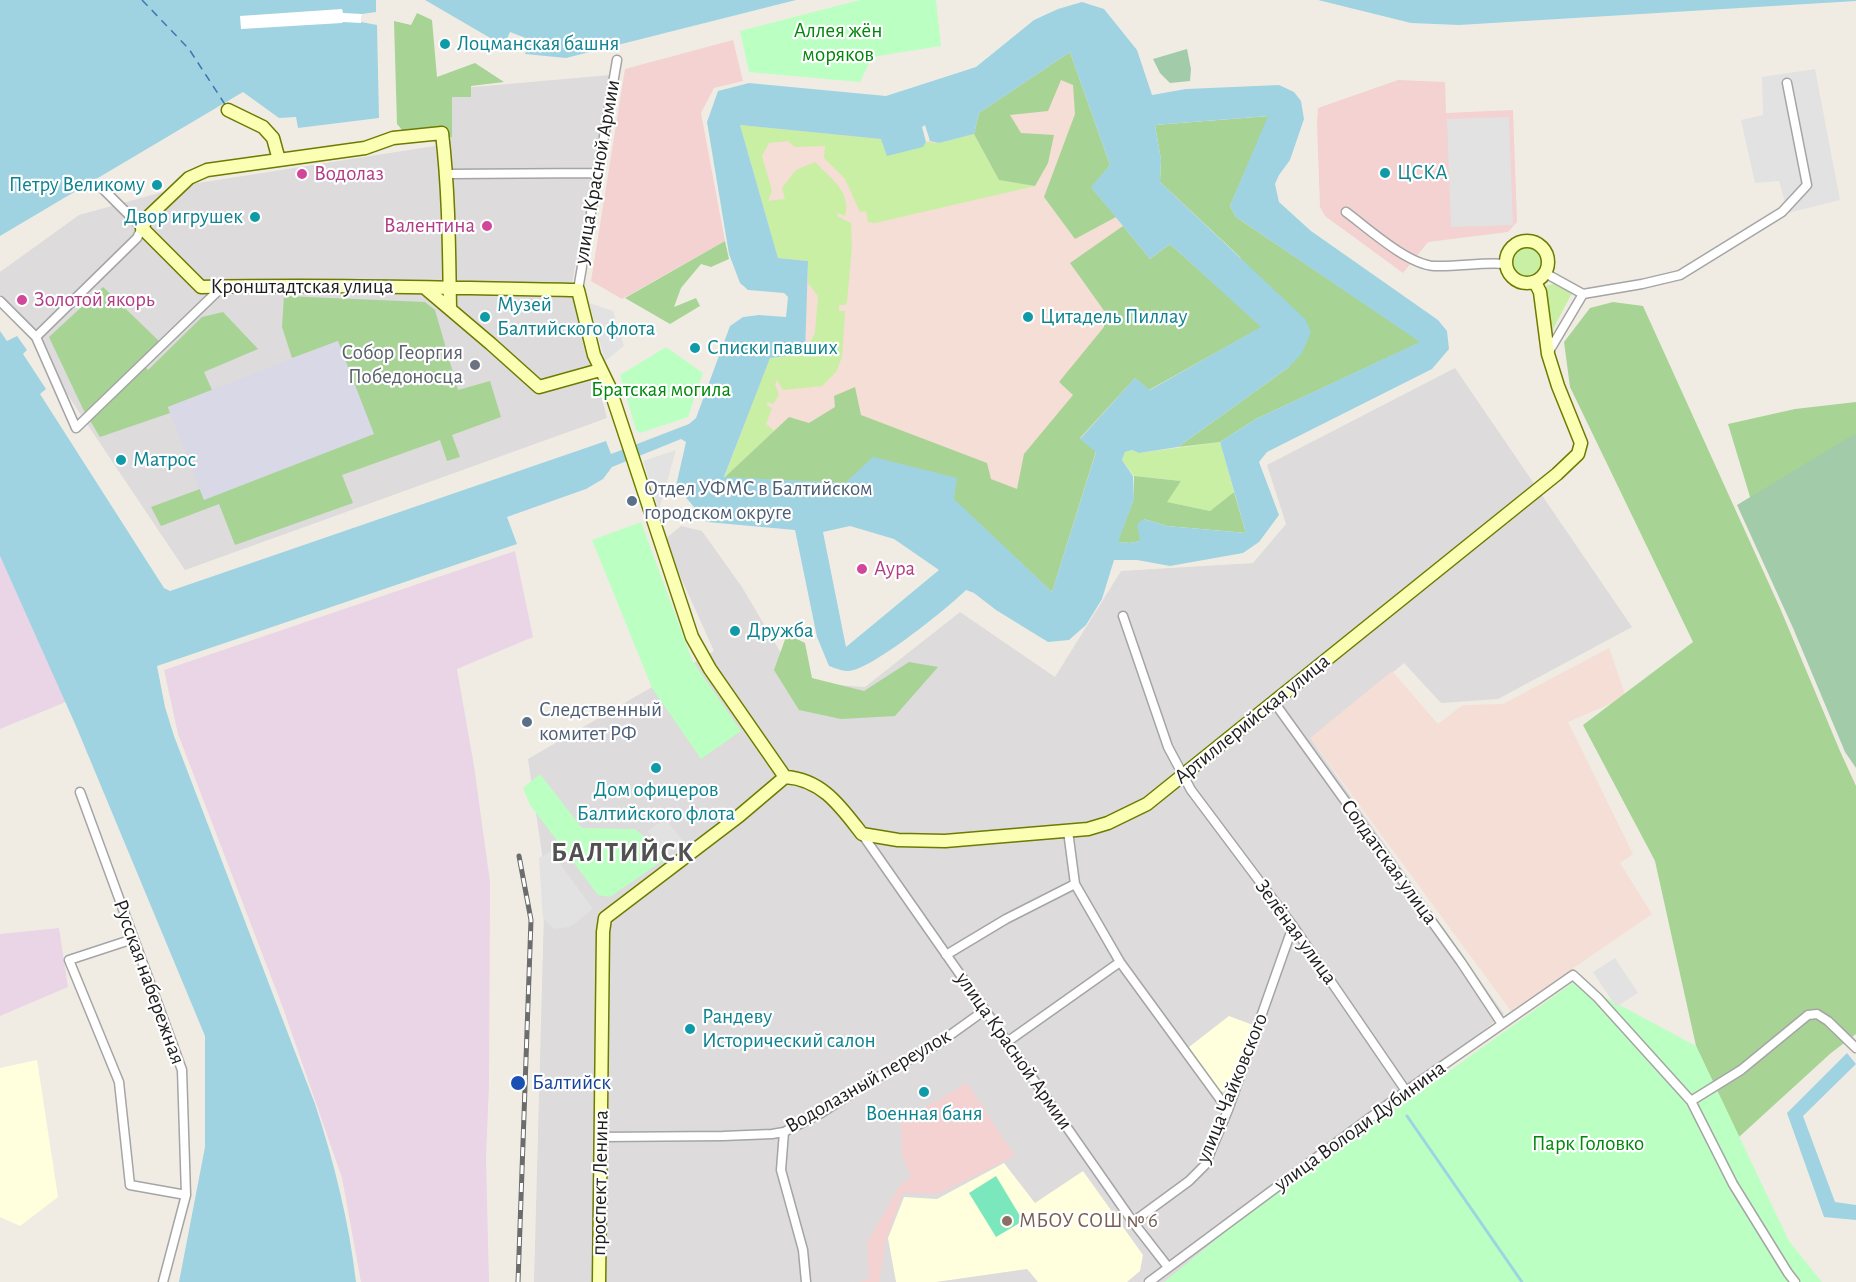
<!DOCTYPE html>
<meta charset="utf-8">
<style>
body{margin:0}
canvas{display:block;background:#f0ece4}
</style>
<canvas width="1856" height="1282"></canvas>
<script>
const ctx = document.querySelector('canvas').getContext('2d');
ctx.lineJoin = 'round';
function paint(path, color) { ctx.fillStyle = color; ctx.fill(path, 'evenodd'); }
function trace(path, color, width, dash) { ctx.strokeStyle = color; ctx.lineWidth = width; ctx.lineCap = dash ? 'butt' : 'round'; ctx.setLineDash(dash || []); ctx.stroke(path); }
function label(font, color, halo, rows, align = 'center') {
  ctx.font = font + ' "Alegreya Sans",sans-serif'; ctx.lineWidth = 4.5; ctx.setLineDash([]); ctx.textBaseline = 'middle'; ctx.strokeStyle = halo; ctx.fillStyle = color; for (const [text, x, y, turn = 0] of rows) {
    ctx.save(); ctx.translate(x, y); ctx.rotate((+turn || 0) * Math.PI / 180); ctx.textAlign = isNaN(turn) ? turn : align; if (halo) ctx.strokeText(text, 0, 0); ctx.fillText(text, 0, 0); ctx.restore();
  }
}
const residential = new Path2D(`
 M610,75L572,284L607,418L185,570L0,294V272L79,215L192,184L441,145L451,89Z
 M1455,368L1632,627L1498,699L1441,703L1404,663L1312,741L1504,1014L1165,1282H534L545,874L528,759L714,651L664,540L681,526L702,531L742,587L798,682L865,687L960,612L1055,677L1121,571L1253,563L1286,524L1267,465Z`);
const commercial = new Path2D(`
 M733,40L743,81L714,88L701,113L725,241L622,299L591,281L625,69Z
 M1398,80L1445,82L1446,113L1513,110L1517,222L1508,232L1428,242L1403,273L1325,216L1320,207L1317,124L1318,108Z
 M967,1083L1015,1156L938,1194L903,1193L886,1240L879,1282H858L869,1279L867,1242L901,1184L911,1177L902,1154L901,1121Z`);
const industrial = new Path2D(`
 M515,551L533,637L457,669L474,766L490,882L489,1086L486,1157L489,1282H361L342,1178L283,1008L178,734L164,670Z
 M0,556L66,702L0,729Z
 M59,928L68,987L0,1016V934Z`);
const education = new Path2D(`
 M1229,1016L1253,1025L1228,1089L1223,1092L1217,1089L1189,1047Z
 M37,1060L58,1197L20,1226L0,1217V1068Z
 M1004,1163L1035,1203L1083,1171L1143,1255L1140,1271L1127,1282H1038L1027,1269L936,1282H896L888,1238L904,1197L937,1199Z`);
const military = new Path2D(`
 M1070,52L1091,187L1150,259L1149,390L1052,592L724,478L770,357L805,353L740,125L926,142Z
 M1609,648L1626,697L1568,722L1633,854L1620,863L1652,914L1511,1011L1310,738L1392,671L1438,724L1463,705L1503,704Z`);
const grass = new Path2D(`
 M740,125L881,139L922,147L926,142L939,143L974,134L999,180L1035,186L875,223L868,222L866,211L860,212L845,179L824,158L825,146L795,147L788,141L769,143L762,156L772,191L768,201L785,199L782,188L796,170L815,162C830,178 852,192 845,216L838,213L837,216L851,223L852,247L847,302L845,305H839V311H845L842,357L836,372L822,386L783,390L777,380L775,384L779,395L773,404L768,402L766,405L772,408L766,424L774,431L724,478L770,357L805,353L815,333L818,296L808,283V261L778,258Z
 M1509 262a17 17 0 1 1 34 0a17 17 0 1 1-34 0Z
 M1554,284L1572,293L1550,335L1544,289L1548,285Z
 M1220,442L1234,492L1210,511L1166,502L1181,481L1134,476L1122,460L1125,452L1132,450L1139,453Z`);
const forest = new Path2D(`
 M417,13L432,20L437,77L475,63L504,82L471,86V97H452V137L405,144L404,132L397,124L394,21L411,25Z
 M1070,52L1110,165L1092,188L1116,217L1075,239L1044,197L1075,114L1073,85L1061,80L1048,111L1010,115L1021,133L1054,135L1048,163L1035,186L999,180L974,134L979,113Z
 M1269,116L1230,206L1236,217L1421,342L1256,419L1220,442L1178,447L1289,367L1240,257L1160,182L1161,160L1155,125Z
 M1123,226L1150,259L1170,244L1262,327L1149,390L1135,378L1080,438L1096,451L1052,592L953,499L956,478L845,483L724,478L789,417L809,423L835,407L834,396L855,387L861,415L987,463L991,479L1017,489L1024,454L1073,395L1059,382L1104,327L1105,312L1070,263Z
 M725,241L729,259L711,267L701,264L681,288L674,307L696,298L700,306L670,324L625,298Z
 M103,287L160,342L139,360L148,370L202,317L223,312L258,349L204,372L212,390L168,407L170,413L100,437L83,409L49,337Z
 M284,296L425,302L435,310L458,390L490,381L501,417L452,435L460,457L447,461L440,440L342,475L353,503L235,545L219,504L161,526L151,507L200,489L204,500L338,341L292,358L282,327Z
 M1613,302L1643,306L1780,608L1840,751L1856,786V1034L1831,1053L1739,1137L1696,1046L1655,861L1583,725L1693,642L1570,387L1564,342L1590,308Z
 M1856,402V587L1754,510L1728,424L1795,409Z
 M1134,476L1181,481L1167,502L1210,511L1234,492L1246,533L1167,526L1144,519L1140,541L1130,543L1117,542L1134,499Z
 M787,634L805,643L812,678L864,691L909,662L938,667L895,716L841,719L799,710L774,670Z`);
const cemetery = new Path2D(`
 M1187,49L1191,69L1190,81L1170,83L1160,73L1153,59Z
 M1856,433V768L1845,752L1793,628L1737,505Z`);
const park = new Path2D(`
 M860,0H936L941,46L872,57L860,82L749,72L740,31Z
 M666,347L703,373L688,417L640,433L636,430L620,375Z
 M641,522L692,660L741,731L701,759L652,688L592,540Z
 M540,774L582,828L635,829L668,857L610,897L598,895L530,805L523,788Z
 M1575,981L1696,1046L1789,1241L1822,1282H1164L1305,1167L1448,1072Z`);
const pitch = new Path2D(`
 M996,1176L1023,1221L996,1237L969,1193Z`);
const parking = new Path2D(`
 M1815,69L1840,200L1788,213L1779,181L1755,183L1741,120L1763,115L1762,77Z
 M1509,117L1513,225L1451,227L1447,119Z
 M589,303L613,311L624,346L605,361Z
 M676,450L659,510L643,461Z
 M665,818L683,841L666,854L648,831Z
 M551,851L593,909L570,927L554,929L543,918L539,858Z
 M1615,958L1638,993L1616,1007L1593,972Z`);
const plaza = new Path2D(`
 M338,341L374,434L204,500L168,407Z`);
const water = new Path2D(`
 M0,0H376V12L362,14L361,22L377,25L379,118L298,128L296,117L279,118L243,92L0,236Z
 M425,0H796L566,58L525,54L531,40L510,32L504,46Z
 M1318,0H1856V1L1459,25L1411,23Z
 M1082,2L1104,9L1137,50L1152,95L1186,89L1279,85L1294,92L1301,101L1304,119L1290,160L1279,175L1275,184L1279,202L1311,231L1438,320L1447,331L1449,349L1432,369L1267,452L1259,462L1279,515L1259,542L1243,553L1170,566L1137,560H1114L1102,599L1086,625L1069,640L1048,642L996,610L974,593L966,590C949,607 868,673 847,671C842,671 835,668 829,666L817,637L795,530L707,522L676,486L686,442L681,439L612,467L603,479L586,489L507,517L517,544L157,666L165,707L174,736L315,1104C334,1162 349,1221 356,1282H179L205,1147V1036L76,726L0,556V331L7,341L17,336L27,350L23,354L46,389L40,394L164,588L170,591L606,441L611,454L689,424L696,418L730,326L743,317L759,315L786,317L788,297L784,293L748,290L740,283L729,254L707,122L718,91L749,83L886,96L976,67L1034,20L1058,9ZM1070,52L1110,165L1091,187L1150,259L1170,244L1261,327L1150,390L1135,378L1080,439L1096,452L1052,592L954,499L957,478L873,457L845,483L724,477L770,358L805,354L808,261L778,258L740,125L881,139L887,156L923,147L926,142L922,127L925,125L930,141L939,143L974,134L979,113ZM1268,116L1230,206L1236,217L1420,342L1256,419L1220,442L1246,533L1167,526L1144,519L1137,524L1140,541L1130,543L1118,542L1134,499L1133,476L1122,460L1125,452L1132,450L1139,453L1178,447L1289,367L1302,353L1311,332L1305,319L1160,182L1161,160L1155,125ZM850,526L894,539L939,570L846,647L823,532Z
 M1847,1053L1856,1064L1803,1116L1835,1202L1856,1205V1220L1824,1217L1787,1113Z`);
const pier = new Path2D(`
 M342,9L343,13L362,14L361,23L343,22L342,23L241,29L240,16Z`);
const stream = new Path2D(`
 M1407,1116L1522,1282`);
const ferry = new Path2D(`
 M142,0L189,49L226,106`);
const street = new Path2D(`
 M447,174L597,173
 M1346,212C1369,229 1407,264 1434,266C1458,267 1482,262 1505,264
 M1545,273L1583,294L1642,284L1680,275L1782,212L1807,185L1787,83
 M578,290L617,60
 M0,301L36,337L76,428L223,286
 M36,337L137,238L142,228L102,188
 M1548,353L1583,294
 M1123,616L1168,747L1191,790L1293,926L1406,1091
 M1274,702L1461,962L1502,1024
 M80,792L182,1070L186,1195L163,1282
 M1068,831L1075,884L1120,962L1228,1110
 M862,834L1133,1222L1168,1267
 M133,939L69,960L119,1082L130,1185L186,1195
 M946,955L1006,919L1075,884
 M1007,1042L1120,962
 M1691,1101L1741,1070L1808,1015L1817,1014L1828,1021L1856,1048
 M784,1132L781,1170L803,1250L806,1282
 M601,1137L723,1136L772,1134L784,1132L821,1113L871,1081L939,1043L985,1010
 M1133,1222L1189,1181L1205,1165L1228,1110L1293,926
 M1149,1282L1406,1091L1573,975L1598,998L1691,1101L1733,1184L1788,1273L1795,1282`);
const secondary = new Path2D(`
 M228,110L263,127L273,138L279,160
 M1506 262a21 21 0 1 1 42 0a21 21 0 1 1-42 0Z
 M425,288L491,344L539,387L600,370
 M450,309C449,250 449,192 442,133L393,138L365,148L207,170L189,178L147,218L142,228L201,287C326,284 452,288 578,290L594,355L609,386L692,637L710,669L785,777
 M785,777C822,779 841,807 862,834L898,840L945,841L1088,829L1108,823L1147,804L1557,474L1578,454L1581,443L1558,386L1548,354L1540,292L1535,282
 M599,1282L603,932L605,918L739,816L785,777`);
const rail = new Path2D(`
 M518,1282L531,920L519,856`);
const markers = [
 [445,44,6,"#0f9aa8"],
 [1385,173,6,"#0f9aa8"],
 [302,174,6,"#d1479c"],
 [157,185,6,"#0f9aa8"],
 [255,217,6,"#0f9aa8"],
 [487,226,6,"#d1479c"],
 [22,300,6,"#d1479c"],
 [485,317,6,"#0f9aa8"],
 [1028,317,6,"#0f9aa8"],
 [695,348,6,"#0f9aa8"],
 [475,365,6,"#6b7280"],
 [121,460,6,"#0f9aa8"],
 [632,501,6,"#5c6f8a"],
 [862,569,6,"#d1479c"],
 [735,631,6,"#0f9aa8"],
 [527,722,6,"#5c6f8a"],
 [656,768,6,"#0f9aa8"],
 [690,1029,6,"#0f9aa8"],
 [518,1083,8,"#1a4fb4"],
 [924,1092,6,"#0f9aa8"],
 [1007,1221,6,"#8d6e63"]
];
const parkNames = [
 ["Аллея жён",838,31],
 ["моряков",838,55],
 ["Братская могила",661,390],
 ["Парк Головко",1588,1144]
];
const cultureNames = [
 ["Лоцманская башня",457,44],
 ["ЦСКА",1397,173],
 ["Петру Великому",145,185,"right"],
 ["Двор игрушек",243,217,"right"],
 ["Музей",497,305],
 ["Балтийского флота",497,329],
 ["Цитадель Пиллау",1040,317],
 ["Списки павших",707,348],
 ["Матрос",133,460],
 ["Дружба",747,631],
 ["Дом офицеров",656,790,"center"],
 ["Балтийского флота",656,814,"center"],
 ["Рандеву",702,1017],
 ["Исторический салон",702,1041],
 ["Военная баня",924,1114,"center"]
];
const streetNames = [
 ["улица Красной Армии",597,172,-80],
 ["Кронштадтская улица",302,287],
 ["Артиллерийская улица",1252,719,-39],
 ["Солдатская улица",1389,862,54],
 ["Зелёная улица",1296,932,54],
 ["Русская набережная",149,982,70],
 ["улица Красной Армии",1014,1051,55],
 ["Водолазный переулок",868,1081,-30],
 ["улица Чайковского",1232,1088,-68],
 ["улица Володи Дубинина",1360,1126,-36],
 ["проспект Ленина",600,1183,-89]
];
const hotelNames = [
 ["Водолаз",314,174],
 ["Валентина",475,226,"right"],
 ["Золотой якорь",34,300],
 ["Аура",874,569]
];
const worshipNames = [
 ["Собор Георгия",463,353],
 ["Победоносца",463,377]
];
const serviceNames = [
 ["Отдел УФМС в Балтийском",644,489],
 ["городском округе",644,513],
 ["Следственный",539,710],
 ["комитет РФ",539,734]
];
const transitNames = [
 ["Балтийск",532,1083]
];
const educationNames = [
 ["МБОУ СОШ № 6",1019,1221]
];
const districtNames = [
 ["БАЛТИЙСК",623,853]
];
paint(residential, '#dddbdb');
paint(commercial, '#f3d2d1');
paint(industrial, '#ead5e6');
paint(education, '#ffffde');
paint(military, '#f4ded5');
paint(grass, '#c9efa4');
paint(forest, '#a7d494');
paint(cemetery, '#a2cca9');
paint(park, '#bcffc2');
paint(pitch, '#7ae7bd');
paint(parking, '#e2e2e2');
paint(plaza, '#d8d8e6');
paint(water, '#a0d3e2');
paint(pier, '#fff');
trace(stream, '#a0d3e2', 3);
trace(ferry, '#3f77b0', 1.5, [8, 6]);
trace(street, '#a5a5a5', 11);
trace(secondary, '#6d7b00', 15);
trace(street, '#fff', 8);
trace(secondary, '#fbffb3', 12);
trace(rail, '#6c6c6c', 5);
trace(rail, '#fff', 3, [9]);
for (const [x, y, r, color] of markers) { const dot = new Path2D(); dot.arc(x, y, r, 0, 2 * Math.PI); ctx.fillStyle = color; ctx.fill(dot); trace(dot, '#fff', 2); }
label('21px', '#01880c', '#fff', parkNames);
label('21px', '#0d838f', '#fff', cultureNames, 'left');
label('21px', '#1e1e1e', '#fff', streetNames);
label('21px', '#b23c85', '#fff', hotelNames, 'left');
label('21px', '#5b616d', '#fff', worshipNames, 'right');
label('21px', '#4e5e75', '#fff', serviceNames, 'left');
label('21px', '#164399', '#fff', transitNames, 'left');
label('21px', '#785e54', '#fff', educationNames, 'left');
ctx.letterSpacing = '1.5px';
label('bold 27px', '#515151', '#fff', districtNames);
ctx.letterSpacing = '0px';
</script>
